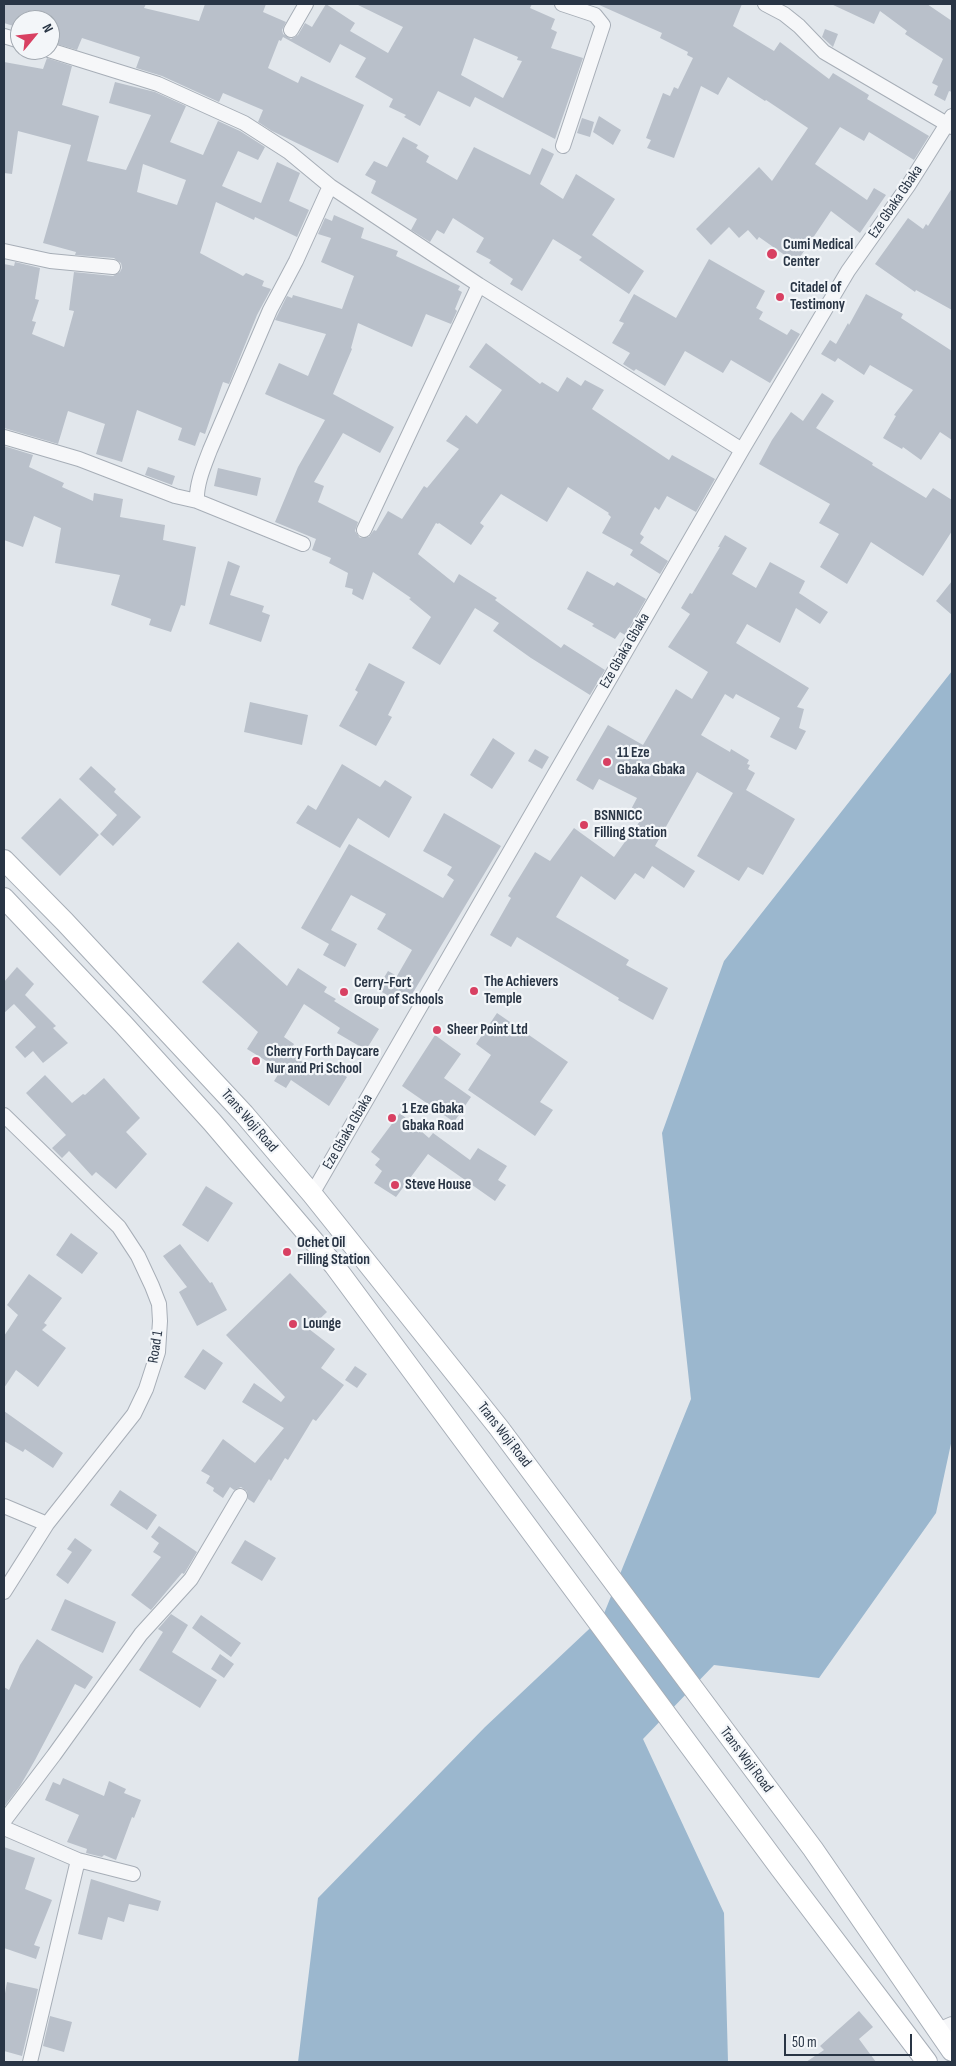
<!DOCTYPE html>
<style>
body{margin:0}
#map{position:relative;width:956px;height:2066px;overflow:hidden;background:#e2e7ec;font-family:"Sofia Sans Condensed",sans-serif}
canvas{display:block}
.frame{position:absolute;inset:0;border:5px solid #293545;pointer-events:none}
.north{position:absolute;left:10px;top:10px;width:50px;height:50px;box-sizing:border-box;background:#f3f6f9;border:1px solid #a2a9b1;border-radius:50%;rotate:62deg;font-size:14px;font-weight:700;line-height:20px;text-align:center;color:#293545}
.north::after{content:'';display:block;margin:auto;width:18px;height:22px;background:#d84062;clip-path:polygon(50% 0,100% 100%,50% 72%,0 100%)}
.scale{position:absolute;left:784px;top:2034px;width:128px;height:22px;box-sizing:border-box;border:2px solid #293545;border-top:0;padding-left:6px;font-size:15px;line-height:18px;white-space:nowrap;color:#293545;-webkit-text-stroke:4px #f3f6f9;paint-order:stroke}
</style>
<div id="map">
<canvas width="956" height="2066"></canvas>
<div class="frame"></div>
<div class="north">N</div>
<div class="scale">50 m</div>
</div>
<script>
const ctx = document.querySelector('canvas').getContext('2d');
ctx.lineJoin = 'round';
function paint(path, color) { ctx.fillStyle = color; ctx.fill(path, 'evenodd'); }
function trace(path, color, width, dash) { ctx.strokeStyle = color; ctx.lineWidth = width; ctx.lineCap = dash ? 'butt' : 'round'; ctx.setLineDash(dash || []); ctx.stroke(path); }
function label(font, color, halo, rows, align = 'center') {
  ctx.font = font + ' "Sofia Sans Condensed",sans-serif'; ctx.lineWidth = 4.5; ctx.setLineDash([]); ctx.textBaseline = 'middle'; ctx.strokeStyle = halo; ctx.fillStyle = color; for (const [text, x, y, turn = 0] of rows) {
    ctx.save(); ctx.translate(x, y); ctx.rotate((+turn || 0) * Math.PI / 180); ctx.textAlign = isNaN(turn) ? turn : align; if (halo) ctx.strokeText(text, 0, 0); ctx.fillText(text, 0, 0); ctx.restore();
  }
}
const water = new Path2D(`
 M952,671V1439L936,1513L819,1678L714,1665L643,1739L724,1913L728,2062H298L318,1898L485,1727L603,1616L691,1399L662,1133L724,961Z`);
const building = new Path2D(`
 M4,4H146L144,8L199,21L205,4H266L263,12L286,22L282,30L283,34L291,39L298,35L305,23L312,27L326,4L355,23L350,31L388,53L403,27L356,4H532L530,8L555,19L551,29L557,32L551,48L583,58L555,139L475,97L470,107L438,91L420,126L404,117L406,115L389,107L393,99L355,77L366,58L340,44L330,63L283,37L281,41L279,40L268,68L298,83L301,76L364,105L338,163L272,131L258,122L263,110L223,93L219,102L162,76L136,68L140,57L82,38L77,50L50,42V20H20V28L4,23ZM474,38L518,57L517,60L522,61L503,98L461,75Z
 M597,4H742L733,26L774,51L780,42L829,79L833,73L869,95L867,99L929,136L914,160L869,132L864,141L840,127L815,164L867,200L874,188L886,195L860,233L831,211L796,263L759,237L757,240L748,230L739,238L729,227L711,245L696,229L759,167L772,181L808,128L766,100L765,101L728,77L718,95L701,86L674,158L647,148L651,140L646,138L663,93L670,96L674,87L678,89L693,58L687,55L688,52L660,38L662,33Z
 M831,4H927L952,21V92L949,91L945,101L934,95L938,86L932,83L943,59L905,34L907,31L880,11L874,24Z
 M825,29L838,34L833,47L822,37Z
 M47,58L72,66L62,105L99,116L87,161L126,170L151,115L109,103L115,82L155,92L186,106L170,142L203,155L218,121L240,131L265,147L258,160L238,151L222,186L261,203L277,162L300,173L289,201L309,210L297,237L255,217L254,220L216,202L200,253L243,276L246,273L264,281L262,286L271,289L257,315L229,384L223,382L205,434L200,432L195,446L178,440L182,428L137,410L122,462L96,454L105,424L68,411L58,444L4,428V264L14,266L15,262L40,268L35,299L39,300L32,321L36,322L32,334L64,347L74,311L69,310L74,272L113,276L120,272L122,268L121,263L114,258L75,255L76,252L43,243L71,145L18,131L12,174L4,173V62L43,69ZM143,164L186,180L177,205L137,192Z
 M599,116L621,130L613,145L593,132Z
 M582,118L594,122L590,137L577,133Z
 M403,137L418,145L416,148L429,156L426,162L457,180L474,147L530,175L542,148L554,154L540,184L563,199L576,174L615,199L592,235L644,271L629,294L579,260L582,257L553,239L522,291L510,284L513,279L489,263L491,260L476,252L484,238L453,218L444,234L437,230L430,242L411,230L417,219L371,193L376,181L365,175L374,161L387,167Z
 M952,188V310L916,290L915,292L875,264L908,218L923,229L926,224L928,226Z
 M334,215L364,228L361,238L398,251L396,256L460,286L458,290L462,292L455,309L457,311L451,324L426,314L412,347L358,323L351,348L352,349L333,394L394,427L380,453L343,433L314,482L324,486L318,502L358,522L355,531L360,538L369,537L374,530L376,531L388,511L402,519L424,486L427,488L459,449L446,441L466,415L477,424L502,390L469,367L486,343L540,384L542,382L558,392L567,377L581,386L585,380L604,390L592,409L669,460L672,455L715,479L696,512L667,496L659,510L655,507L640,534L644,537L640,543L668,561L660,574L630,555L633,550L602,533L611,517L608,514L609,513L568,487L547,522L501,494L480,523L484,526L471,545L439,523L438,524L436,523L418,554L454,583L459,574L497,598L495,600L561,648L564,644L605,670L590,695L531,658L493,631L499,623L475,608L440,665L412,648L431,617L409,599L411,598L373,572L363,600L352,594L353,589L345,587L348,573L329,563L331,558L312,550L316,539L275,522L298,467L325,420L265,394L279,363L308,376L326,334L275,320L287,296L292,298L293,295L342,309L354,276L321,262L331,238L318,234L325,218L332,221Z
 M709,259L765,291L756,308L763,312L759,319L787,335L791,329L800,334L770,383L731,360L723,373L685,351L665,386L636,369L634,371L623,364L630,353L612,343L624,323L619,321L634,294L676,318Z
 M866,294L903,314L901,318L952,351V440L940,432L921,460L903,447L902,449L883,438L896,416L894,415L913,390L870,365L864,375L838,358L835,362L821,354L830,340L836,344L848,323L849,325Z
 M822,393L834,401L816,428L873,463L872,465L926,498L933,488L952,500V531L923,576L871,542L847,584L820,567L839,534L819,523L830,504L759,464L772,440L791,412L803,421Z
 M4,446L33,455L29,467L64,483L62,487L93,501L94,493L123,499L120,517L165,525L163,540L196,547L185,606L181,605L171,632L149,625L151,619L111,605L120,575L55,563L61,528L34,516L23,547L4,540Z
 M148,467L175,476L172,485L145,475Z
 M218,468L261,478L257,496L214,486Z
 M725,535L747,548L732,574L756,588L770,562L805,581L799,593L828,612L820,624L796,608L780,643L747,624L736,643L809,688L797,707L804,709L799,728L806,731L796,750L770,737L780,718L736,694L733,699L725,694L701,735L730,752L731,749L749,760L747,764L750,765L748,769L755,773L746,790L795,819L763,875L748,867L739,881L697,856L733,793L697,772L655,846L695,871L684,888L652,866L644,879L635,873L615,900L581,876L556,917L629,960L626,965L668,988L653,1020L618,1000L619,998L517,937L511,947L490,935L511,898L508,896L535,852L550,861L574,828L614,857L640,821L628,815L637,798L599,779L593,790L576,780L608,725L643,745L676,689L692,699L708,672L668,647L690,614L681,608L690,593L692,594L720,547H718Z
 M228,561L240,566L230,595L264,606L262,612L270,615L261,642L209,624Z
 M587,571L614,586L617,582L646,599L625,635L620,632L615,639L592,626L594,624L567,609Z
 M952,581V615L936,601Z
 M369,663L405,682L388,715L392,717L376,746L339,726L358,692L355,690Z
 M250,702L308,715L302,745L244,732Z
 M493,738L515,753L492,789L470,775Z
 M535,749L549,757L542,769L528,761Z
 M342,764L380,787L385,780L412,797L389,838L358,818L340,848L296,823L308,805L316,810Z
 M91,766L116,789L114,792L141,817L113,846L100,834L117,815L79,779Z
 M60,798L99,835L60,876L21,838Z
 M444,813L501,846L405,1006L377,989L388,971L397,976L412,950L377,929L386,914L351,895L331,930L357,944L345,967L323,955L329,944L301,928L349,844L443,898L454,880L447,875L452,867L423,851Z
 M238,942L287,986L298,968L327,987L324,992L336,999L334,1001L379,1029L366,1050L337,1033L340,1028L304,1004L284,1037L294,1044L289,1053L318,1072L324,1062L347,1077L329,1106L291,1080L286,1088L274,1081L281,1070L247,1049L258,1032L202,982Z
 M17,967L34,984L25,995L56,1026L53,1028L68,1043L43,1063L33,1051L25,1058L15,1047L36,1027L14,1004L4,1013V982Z
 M497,1013L568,1062L540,1102L553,1110L535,1136L468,1090L491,1055L476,1044Z
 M435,1035L461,1054L444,1078L471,1097L454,1122L402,1086Z
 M45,1075L72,1103L83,1094L85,1095L104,1078L140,1118L126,1132L147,1154L116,1189L96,1172L92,1176L69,1151L62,1158L52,1148L66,1135L26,1093Z
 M400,1113L429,1138L433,1133L470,1160L478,1148L507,1166L498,1180L506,1185L495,1201L428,1154L396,1197L374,1183L382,1171L375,1165L380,1159L371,1152Z
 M206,1186L233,1203L208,1242L182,1225Z
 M71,1233L98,1253L82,1274L56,1255Z
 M180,1244L210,1283L212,1282L227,1310L197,1326L179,1292L187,1287L163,1256Z
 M290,1273L327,1312L309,1329L335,1349L321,1368L344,1385L316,1421L313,1419L288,1460L285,1458L271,1481L269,1479L254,1503L248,1499L247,1491L241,1487L234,1490L230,1487L223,1498L213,1491L214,1488L206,1483L210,1476L201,1471L223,1439L255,1463L284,1428L242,1402L254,1383L281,1402L285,1397L226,1335Z
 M29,1274L62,1298L44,1323L47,1325L42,1330L66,1348L38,1387L16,1370L4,1388V1336L18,1315L7,1305Z
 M203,1349L223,1363L205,1390L184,1377Z
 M355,1366L367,1374L357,1388L345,1380Z
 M4,1411L63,1453L53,1468L25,1449L23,1452L4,1441Z
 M120,1490L157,1515L147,1530L110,1505Z
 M159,1526L197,1552L184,1574L182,1573L151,1610L131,1595L161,1557L153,1552L159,1543L151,1537Z
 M75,1538L92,1550L68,1584L56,1575L72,1552L67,1549Z
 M245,1540L276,1558L262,1581L231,1563Z
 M65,1599L116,1622L103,1653L51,1630Z
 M171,1614L188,1625L172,1652L217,1680L200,1708L139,1670L163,1632L158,1629Z
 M201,1615L241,1643L231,1657L192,1628Z
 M37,1639L93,1677L85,1689L75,1684L35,1760L20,1786L4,1807V1687L9,1690L20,1665Z
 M220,1654L234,1664L224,1678L211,1669Z
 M63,1778L104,1796L109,1781L126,1789L124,1793L141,1800L134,1818L132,1817L116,1860L104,1855L102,1857L86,1853L87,1849L67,1842L79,1815L45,1800L53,1782L60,1785Z
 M4,1847L35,1858L25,1889L52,1900L34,1945L40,1947L36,1959L4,1948Z
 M91,1879L161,1901L158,1911L129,1904L124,1922L108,1917L102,1940L78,1934Z
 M7,1982L38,1989L22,2056L4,2051V1999Z
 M859,2011L873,2027L859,2039L876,2062H806L824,2050L820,2046Z
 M50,2016L72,2022L64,2052L43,2046Z`);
const minor = new Path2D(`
 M562,4L595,15L603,25L563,146
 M765,4L784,14L799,26L824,52L952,127
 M291,30L306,4
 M4,36L20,41
 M49,50L158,84L244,123L289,152L330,186L479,285L742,450
 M4,251L50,261L113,267
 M4,437L79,459L175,496L197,501L303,544
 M197,501C196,484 204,466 210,450L270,310L296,261L330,186
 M364,530L479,285
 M4,1115L119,1227L138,1256L152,1286L159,1304L160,1321L158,1352L146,1389L134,1414L47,1524L4,1592
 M312,1194L742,450L848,271L908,186L952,116
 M4,1506L47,1524
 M4,1821L54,1755L141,1634L191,1579L240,1496
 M4,1828L78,1860L133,1874
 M936,2031L952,2024
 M30,2062L78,1860`);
const secondary = new Path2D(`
 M4,860L65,922L244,1114L312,1194L499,1428L813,1849L952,2051
 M4,898L124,1025L212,1122L334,1265L780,1868L927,2062`);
const markers = [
 [772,254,6,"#d84062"],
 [780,297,5,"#d84062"],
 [607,762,5,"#d84062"],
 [584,825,5,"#d84062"],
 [474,991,5,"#d84062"],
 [344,992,5,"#d84062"],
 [437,1030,5,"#d84062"],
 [256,1061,5,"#d84062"],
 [392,1118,5,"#d84062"],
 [395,1185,5,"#d84062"],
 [287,1252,5,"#d84062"],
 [293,1324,5,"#d84062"]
];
const streetNames = [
 ["Eze Gbaka Gbaka",896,202,-56],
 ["Eze Gbaka Gbaka",625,651,-60],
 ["Trans Woji Road",249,1121,49],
 ["Eze Gbaka Gbaka",348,1132,-60],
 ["Road 1",156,1347,-81],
 ["Trans Woji Road",504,1435,52],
 ["Trans Woji Road",746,1760,53]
];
const poiNames = [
 ["Cumi Medical",783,245],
 ["Center",783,262],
 ["Citadel of",790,288],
 ["Testimony",790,305],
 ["11 Eze",617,753],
 ["Gbaka Gbaka",617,770],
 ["BSNNICC",594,816],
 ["Filling Station",594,833],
 ["The Achievers",484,982],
 ["Temple",484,999],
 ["Cerry-Fort",354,983],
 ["Group of Schools",354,1000],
 ["Sheer Point Ltd",447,1030],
 ["Cherry Forth Daycare",266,1052],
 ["Nur and Pri School",266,1069],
 ["1 Eze Gbaka",402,1109],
 ["Gbaka Road",402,1126],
 ["Steve House",405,1185],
 ["Ochet Oil",297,1243],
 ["Filling Station",297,1260],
 ["Lounge",303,1324]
];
paint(water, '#9bb7ce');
paint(building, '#b9c0ca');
trace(minor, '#a7aeb7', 16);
trace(secondary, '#a7aeb7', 22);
trace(minor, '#f6f7f9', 14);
trace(secondary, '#fff', 20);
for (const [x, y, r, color] of markers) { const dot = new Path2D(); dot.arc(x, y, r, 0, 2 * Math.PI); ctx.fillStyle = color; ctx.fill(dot); trace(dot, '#f3f6f9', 2); }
label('15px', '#293545', '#f3f6f9', streetNames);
label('bold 15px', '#293545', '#f3f6f9', poiNames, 'left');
</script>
